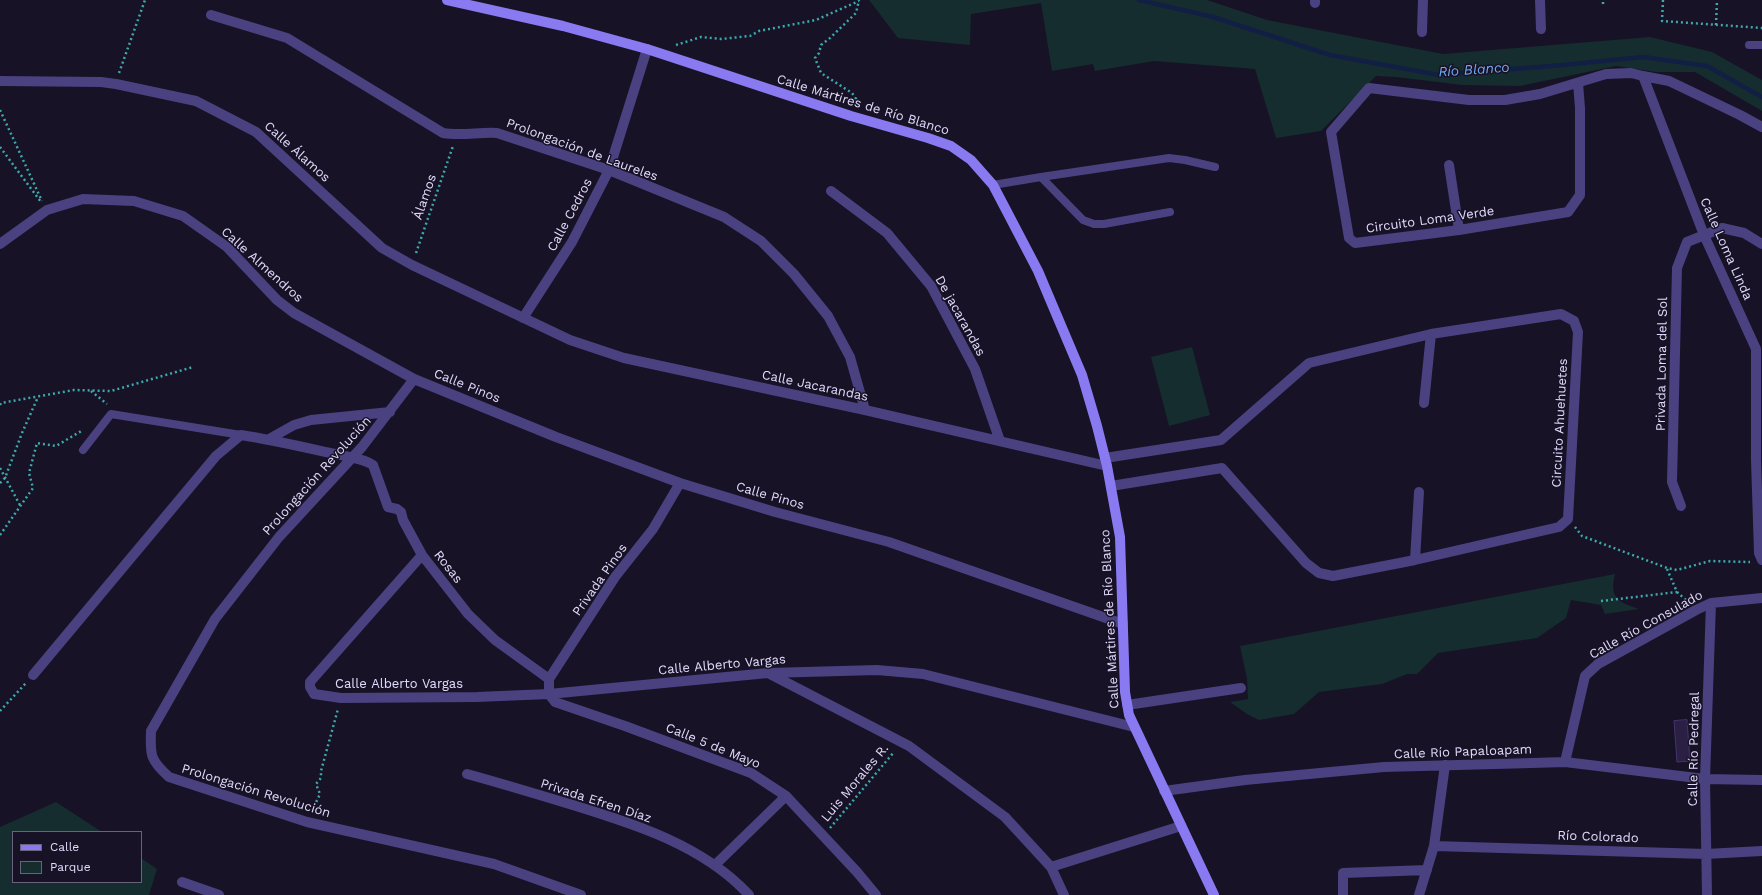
<!DOCTYPE html>
<meta charset="utf-8">
<style>
body{margin:0}
#map{position:relative;width:1762px;height:895px;overflow:hidden;background:#171225;font-family:"Work Sans",sans-serif}
canvas{display:block}
.legend{position:absolute;left:12px;top:831px;width:130px;height:52px;box-sizing:border-box;background:#171225;border:1px solid #68627b;margin:0;padding:5px 7px;list-style:none;font-size:12px;color:#e1d9fb}
.legend li{display:flex;align-items:center;gap:8px;height:20px}
.legend b{width:20px;border:1px solid #68627b}
</style>
<div id="map">
<canvas width="1762" height="895"></canvas>
<ul class="legend">
<li><b style="height:5px;background:#897af2"></b>Calle</li>
<li><b style="height:11px;background:#152d2f"></b>Parque</li>
</ul>
</div>
<script>
const ctx = document.querySelector('canvas').getContext('2d');
ctx.lineJoin = 'round';
function paint(path, color) { ctx.fillStyle = color; ctx.fill(path, 'evenodd'); }
function trace(path, color, width, dash) { ctx.strokeStyle = color; ctx.lineWidth = width; ctx.lineCap = dash ? 'butt' : 'round'; ctx.setLineDash(dash || []); ctx.stroke(path); }
function label(font, color, halo, rows, align = 'center') {
  ctx.font = font + ' "Work Sans",sans-serif'; ctx.lineWidth = 3; ctx.setLineDash([]); ctx.textBaseline = 'middle'; ctx.strokeStyle = halo; ctx.fillStyle = color; for (const [text, x, y, turn = 0] of rows) {
    ctx.save(); ctx.translate(x, y); ctx.rotate((+turn || 0) * Math.PI / 180); ctx.textAlign = isNaN(turn) ? turn : align; if (halo) ctx.strokeText(text, 0, 0); ctx.fillText(text, 0, 0); ctx.restore();
  }
}
const green = new Path2D(`
 M869,0H1207L1267,20L1443,54L1650,37L1712,52L1762,80V111L1695,72H1656L1616,66L1520,86L1462,85L1396,77L1376,76L1321,131L1276,138L1255,69L1154,61L1095,71L1093,64L1052,71L1041,3L971,14L970,45L898,38Z
 M1192,347L1210,415L1169,426L1151,357Z
 M1615,574C1609,598 1618,602 1639,609L1605,614L1601,605L1571,600L1566,618L1537,638L1438,653L1417,674H1407L1382,684L1319,692L1294,714L1259,720L1247,714L1230,702L1248,699L1247,679L1240,646Z
 M56,802L102,832H13V882H141V858L157,869L149,895H0V827Z`);
const stream = new Path2D(`
 M1139,0L1213,17L1330,55L1439,75L1563,65L1643,57L1707,66L1762,97`);
const building = new Path2D(`
 M1687,720L1690,761L1677,762L1674,721Z`);
const path = new Path2D(`
 M1663,0L1662,21L1762,28
 M1603,4V0
 M1716,25L1717,0
 M676,45L701,37L721,39L750,36L759,31L816,20L859,1
 M119,73L145,0
 M855,104L856,99L852,93L821,73L815,58L819,53L821,45L830,38L856,13L859,0
 M0,110L42,201
 M0,147L41,202
 M416,253L453,146
 M91,391L107,404
 M0,405L1,403L74,390L111,391L193,367
 M0,468L21,507
 M0,483L5,478L22,433L38,397
 M1575,527L1582,536L1667,568L1677,570L1710,561L1750,562
 M0,535L33,488L29,473L37,443L56,446L83,430
 M1667,569L1677,592L1687,601
 M1601,601L1677,592
 M0,711L26,683
 M312,811L320,794L316,784L321,778V771L338,709
 M830,828L894,752`);
const lane = new Path2D(`
 M1749,45H1762
 M1041,177L1169,158L1185,160L1215,167
 M993,185L1041,177L1083,220L1094,224H1104L1170,212
 M83,450L111,414L241,435`);
const street = new Path2D(`
 M1315,0V3
 M1540,0L1541,29
 M211,15L287,38L443,133C461,136 479,132 497,133L609,170L724,217L761,241L794,274L828,316L850,357L865,410
 M1422,32L1423,0
 M1643,76L1669,81L1740,115L1762,127
 M0,81L101,82L116,84L196,101L256,132L382,248L412,265L570,340L624,358L865,410L1107,466
 M1578,83L1580,108V195L1568,212L1459,230L1355,243L1349,238L1331,132L1369,88L1469,100H1505L1540,94L1606,74L1631,73L1643,76L1704,235L1756,349V460L1759,553L1762,560
 M1449,165L1459,230
 M831,191L887,233L931,286L975,369L1000,441
 M0,244L47,210L83,199L134,201L183,216L227,247L277,300L294,313L414,379L556,437L680,483L775,512L889,542L1123,624
 M523,318L572,242L609,170L647,49
 M414,379L362,447L279,537L215,619L151,731C150,755 150,760 169,777L307,822L494,864L581,895
 M1424,403L1431,334
 M269,439L294,425L311,420L390,412
 M1105,458L1221,440L1309,363L1431,334L1561,314L1574,321L1578,332L1568,519L1559,527L1415,560L1333,576L1319,573L1306,563L1222,468L1111,486
 M1681,506L1672,482L1677,268L1687,242L1722,228L1744,233L1762,244
 M422,555L310,682V687L314,694L341,698L477,697L549,694L768,673L877,670L923,674L1134,727
 M1415,560L1419,492
 M770,674L909,746L1005,817L1051,867L1064,895
 M33,675L216,456L241,435C273,440 303,447 335,454C347,457 363,458 373,465L388,507L397,509L401,512L403,520L422,555L468,614L495,640L549,679
 M549,694L555,702L625,726L751,773L786,796L857,872L876,895
 M549,694V679L615,577L653,529L680,483
 M1127,705L1241,688
 M1565,762L1585,676L1598,664L1696,610L1711,603L1762,598
 M467,774C500,783 533,793 566,803C631,823 702,844 749,895
 M1164,791L1245,780L1384,767L1532,763L1565,762L1705,779L1762,780
 M1434,846L1706,854L1762,851
 M715,865L786,796
 M1051,867L1181,826
 M182,882L219,895
 M1343,895V873L1427,870
 M1419,895L1434,846L1445,765
 M1707,895L1705,779L1711,603`);
const secondary = new Path2D(`
 M447,0L563,26L647,49L851,116L928,138L951,146L971,160L993,185L1038,271L1082,375L1097,426L1107,466L1120,537L1125,692L1129,715L1214,895`);
const streetNames = [
 ["Calle Mártires de Río Blanco",863,105,17],
 ["Prolongación de Laureles",582,150,20],
 ["Calle Álamos",297,152,42],
 ["Álamos",425,197,-71],
 ["Calle Cedros",570,215,-62],
 ["Circuito Loma Verde",1430,220,-8],
 ["Calle Loma Linda",1726,249,66],
 ["Calle Almendros",262,265,42],
 ["De jacarandas",960,316,61],
 ["Privada Loma del Sol",1662,364,-89],
 ["Calle Pinos",467,386,22],
 ["Calle Jacarandas",815,386,12],
 ["Circuito Ahuehuetes",1560,423,-87],
 ["Prolongación Revolución",317,476,-48],
 ["Calle Pinos",770,496,16],
 ["Rosas",448,567,52],
 ["Privada Pinos",600,580,-55],
 ["Calle Mártires de Río Blanco",1110,619,-93],
 ["Calle Río Consulado",1646,625,-29],
 ["Calle Alberto Vargas",722,665,-5],
 ["Calle Alberto Vargas",399,684],
 ["Calle 5 de Mayo",713,746,22],
 ["Calle Río Pedregal",1694,749,-89],
 ["Calle Río Papaloapam",1463,752,-2],
 ["Luis Morales R.",855,783,-50],
 ["Prolongación Revolución",256,791,17],
 ["Privada Efren Díaz",596,801,18],
 ["Río Colorado",1598,837,2]
];
const waterNames = [
 ["Río Blanco",1474,70,-4]
];
paint(green, '#152d2f');
trace(stream, '#121f44', 4.5);
paint(building, '#2b1f44');
trace(building, '#45346e', 1);
trace(path, '#3ca9ad', 2.5, [2, 3]);
trace(lane, '#4a4180', 8);
trace(street, '#4a4180', 10);
trace(secondary, '#897af2', 10);
label('13px', '#e1d9fb', '#171225', streetNames);
label('italic 14px', '#72a9f1', '#171225', waterNames);
</script>
